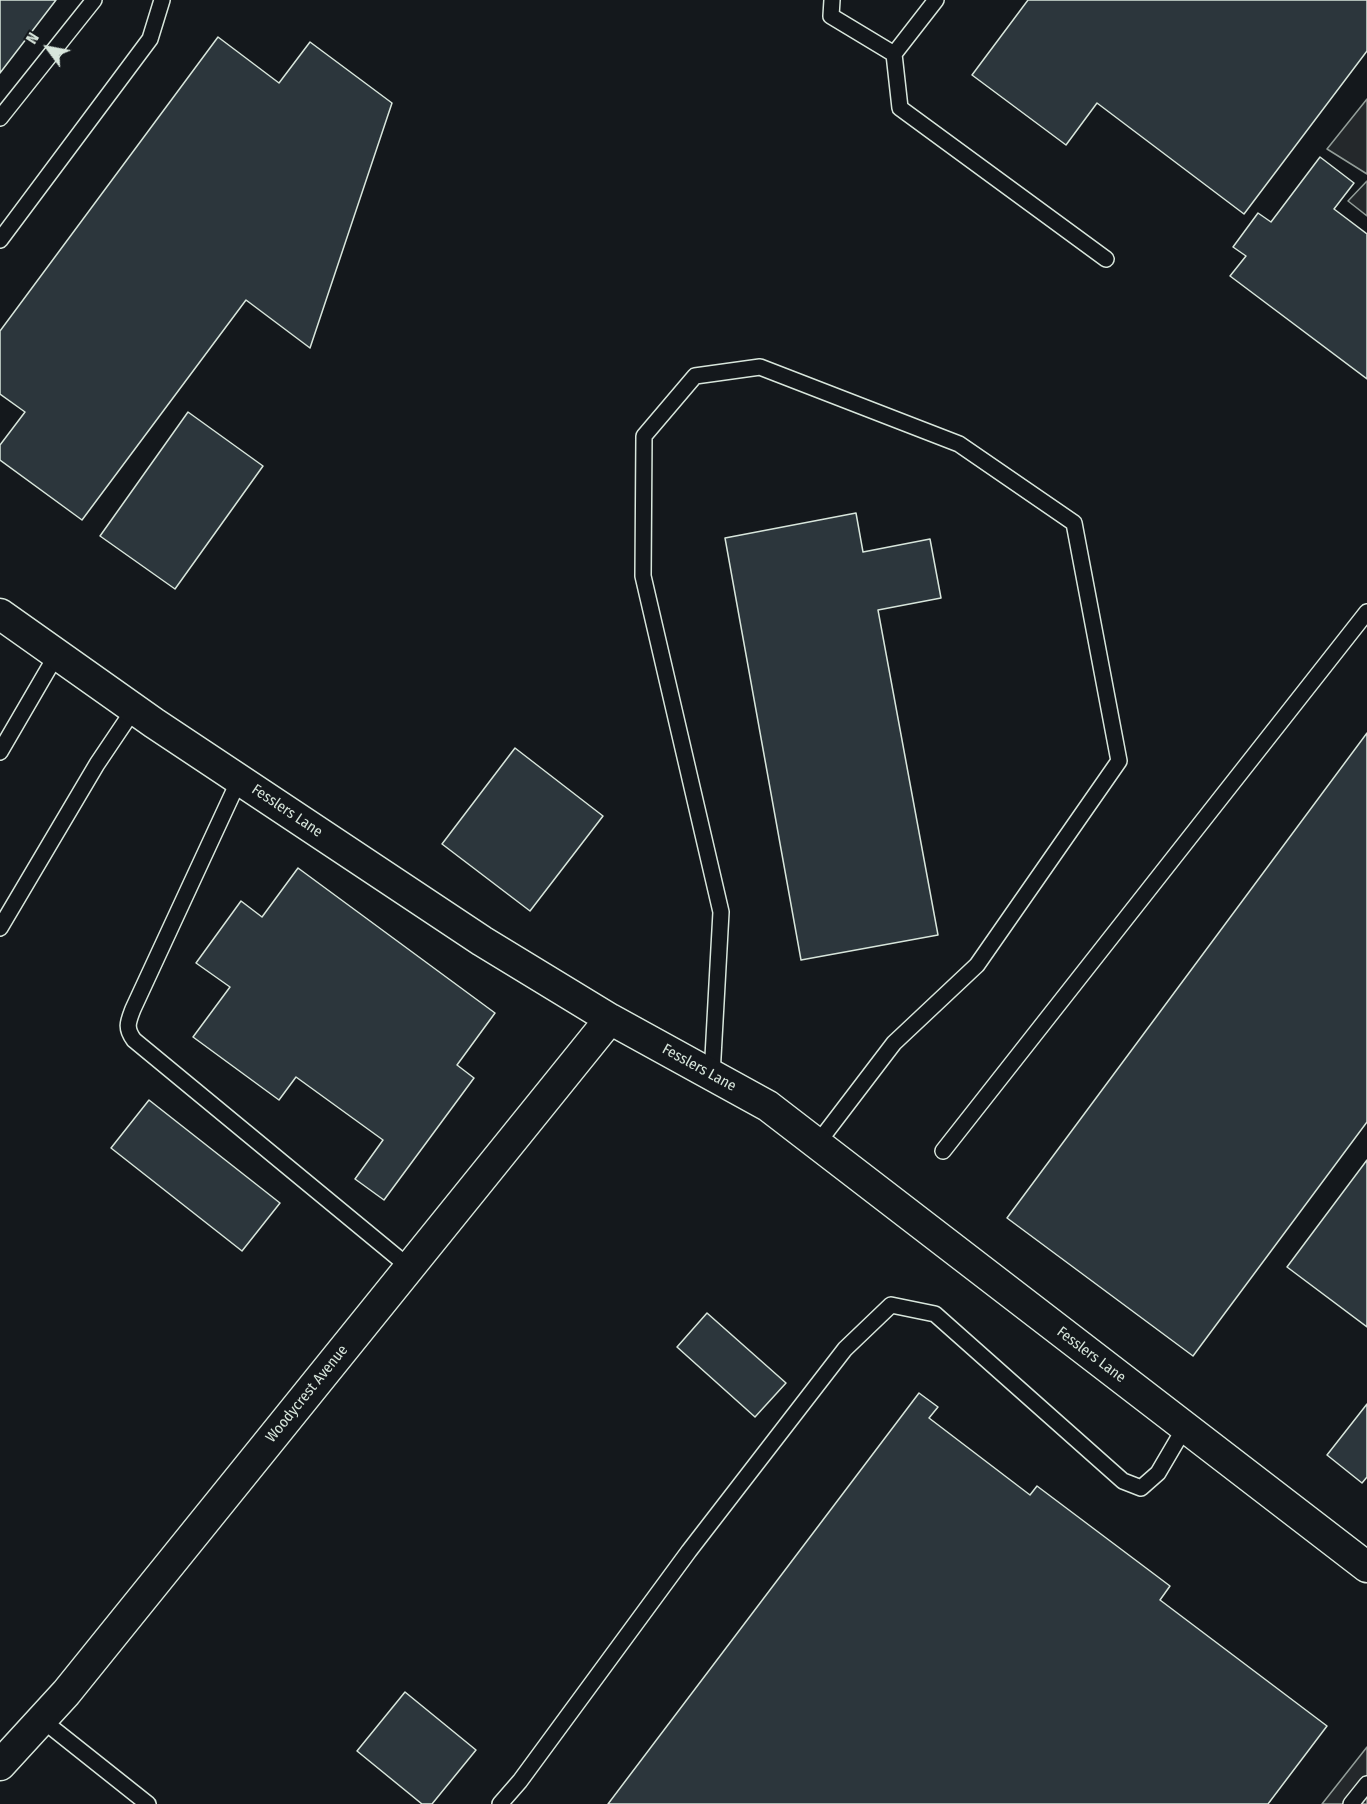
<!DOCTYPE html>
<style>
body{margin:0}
#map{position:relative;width:1367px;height:1804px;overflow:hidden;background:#14181c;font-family:"Fira Sans Condensed",sans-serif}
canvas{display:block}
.north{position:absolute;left:18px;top:18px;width:60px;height:60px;-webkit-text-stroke:4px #14181c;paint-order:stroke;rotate:302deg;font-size:16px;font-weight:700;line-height:24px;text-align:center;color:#d8e6dc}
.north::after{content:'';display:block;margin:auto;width:21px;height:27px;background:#d8e6dc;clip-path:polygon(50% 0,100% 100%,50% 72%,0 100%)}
</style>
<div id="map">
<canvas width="1367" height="1804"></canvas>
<div class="north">N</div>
</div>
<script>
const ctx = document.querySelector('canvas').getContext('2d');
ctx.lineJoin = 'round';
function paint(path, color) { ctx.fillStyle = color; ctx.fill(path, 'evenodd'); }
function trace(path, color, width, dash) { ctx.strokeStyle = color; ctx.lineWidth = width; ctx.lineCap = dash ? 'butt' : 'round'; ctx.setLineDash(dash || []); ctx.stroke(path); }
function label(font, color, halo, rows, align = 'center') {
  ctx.font = font + ' "Fira Sans Condensed",sans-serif'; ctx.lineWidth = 4.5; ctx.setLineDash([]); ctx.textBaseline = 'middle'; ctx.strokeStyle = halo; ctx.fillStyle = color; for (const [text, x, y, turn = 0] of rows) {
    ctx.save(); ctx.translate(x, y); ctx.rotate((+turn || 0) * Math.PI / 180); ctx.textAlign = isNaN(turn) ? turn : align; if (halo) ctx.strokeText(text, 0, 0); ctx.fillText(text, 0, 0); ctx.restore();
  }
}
const parking = new Path2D(`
 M1367,99V174L1327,149Z
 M1367,181V216L1348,201Z
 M1367,1747V1804H1322Z`);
const building = new Path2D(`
 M0,0H56L0,73Z
 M1028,0H1367V51L1244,214L1097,103L1066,145L972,75Z
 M218,37L279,83L310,42L392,103L310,348L246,300L82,520L0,460V445L25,412L0,394V331Z
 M1320,157L1354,183L1334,209L1367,234V379L1230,276L1246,256L1233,247L1258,213L1271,222Z
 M188,412L263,466L175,589L100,536Z
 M856,513L863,552L930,539L941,598L878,610L938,935L801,960L725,538Z
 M1367,733V1122L1193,1356L1007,1218Z
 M515,748L603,816L530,911L442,844Z
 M298,868L495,1013L457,1065L474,1078L384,1200L355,1179L383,1140L296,1077L279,1100L193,1037L230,987L196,963L241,901L262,917Z
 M149,1100L280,1203L242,1251L111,1148Z
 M1367,1160V1327L1287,1267Z
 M707,1313L786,1383L755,1417L677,1347Z
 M919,1393L938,1407L929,1418L1030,1495L1037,1486L1170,1586L1160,1600L1327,1726L1268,1804H608Z
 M1367,1404V1477L1362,1483L1327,1455Z
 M405,1692L476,1750L432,1804H422L357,1751Z`);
const service = new Path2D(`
 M832,0L831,16L894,54
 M936,0L894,54L900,108L1106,259
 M0,118L94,0
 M0,240L150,39L162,0
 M0,752L57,654
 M239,780L133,1009C128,1022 125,1028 134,1040L409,1267
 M0,928L97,764L134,709
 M712,1075L721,912L643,576L644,436L695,376L760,367L959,444L1074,523L1119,761L977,965L894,1043L817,1144
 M943,1151L1367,612
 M41,1719L148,1804
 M500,1804L520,1781L689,1551L845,1349L891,1305L935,1314L1123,1481L1141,1488L1158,1473L1185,1427
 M1351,1804L1367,1784`);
const minor = new Path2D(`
 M0,614L154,723L482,941L610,1019L768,1106L1367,1567
 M0,1765L66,1693L610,1019`);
const streetNames = [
 ["Fesslers Lane",287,811,34],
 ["Fesslers Lane",699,1068,29],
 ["Fesslers Lane",1091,1355,37],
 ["Woodycrest Avenue",307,1394,-51]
];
paint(parking, '#24282b');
trace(parking, '#939e99', 1.5);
paint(building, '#2c363c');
trace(building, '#d8e6dc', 1.5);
trace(service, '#d8e6dc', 18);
trace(minor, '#d8e6dc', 33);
trace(service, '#14181c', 15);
trace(minor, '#14181c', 30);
label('15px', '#d8e6dc', '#14181c', streetNames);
</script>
